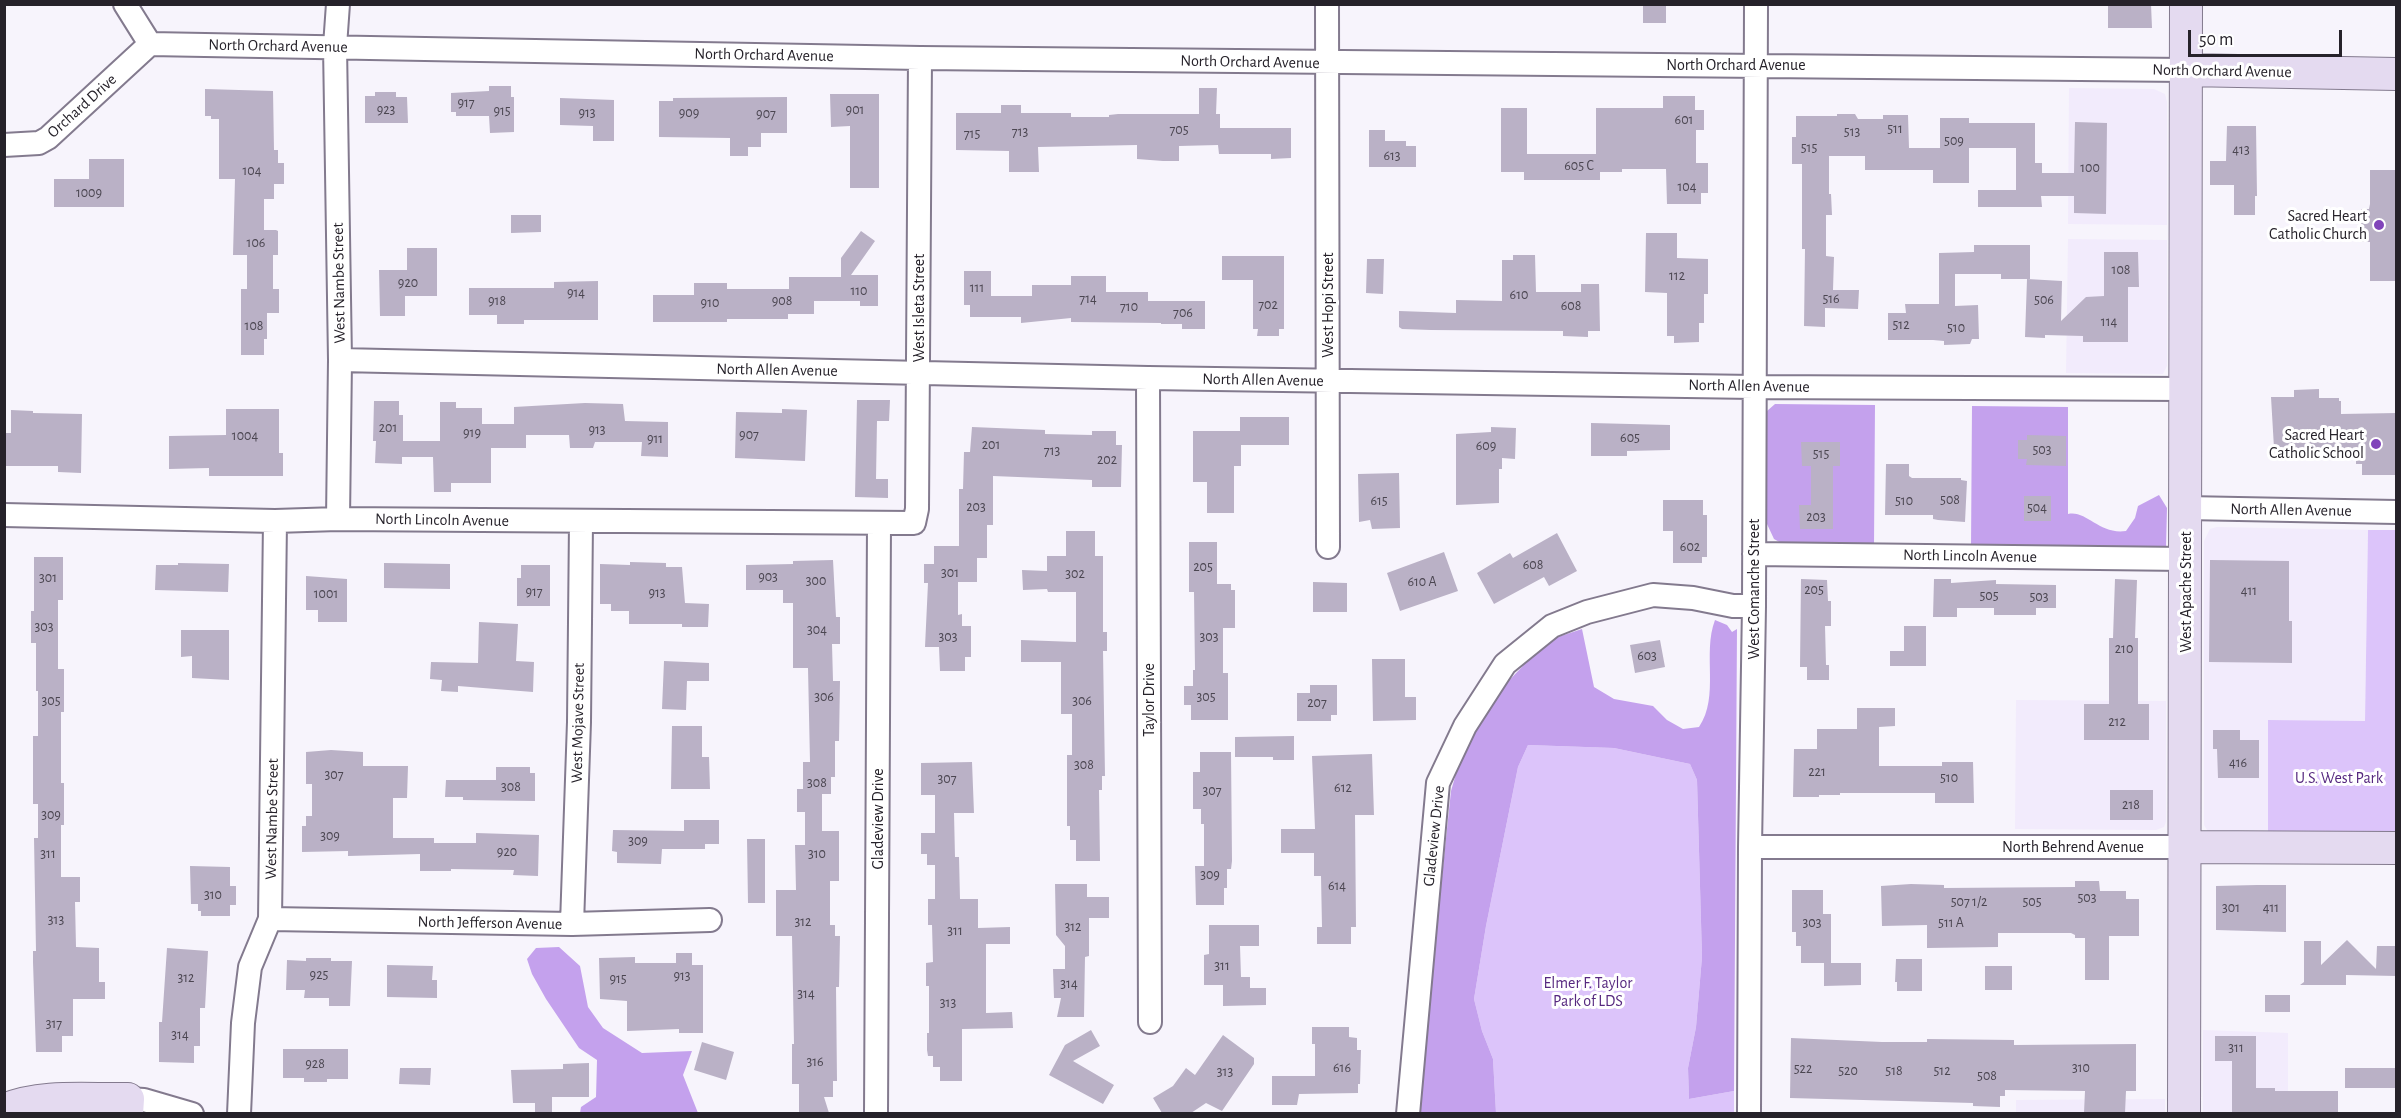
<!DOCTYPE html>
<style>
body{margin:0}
#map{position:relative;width:2401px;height:1118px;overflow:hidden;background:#f7f4fc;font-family:"Alegreya Sans",sans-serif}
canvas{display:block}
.frame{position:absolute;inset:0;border:6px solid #26222a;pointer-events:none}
.scale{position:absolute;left:2188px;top:30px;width:154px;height:27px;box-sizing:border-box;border:3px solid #26222a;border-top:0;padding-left:8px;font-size:18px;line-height:21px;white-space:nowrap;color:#26222a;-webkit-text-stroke:4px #fff;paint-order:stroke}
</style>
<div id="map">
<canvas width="2401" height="1118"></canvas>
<div class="frame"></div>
<div class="scale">50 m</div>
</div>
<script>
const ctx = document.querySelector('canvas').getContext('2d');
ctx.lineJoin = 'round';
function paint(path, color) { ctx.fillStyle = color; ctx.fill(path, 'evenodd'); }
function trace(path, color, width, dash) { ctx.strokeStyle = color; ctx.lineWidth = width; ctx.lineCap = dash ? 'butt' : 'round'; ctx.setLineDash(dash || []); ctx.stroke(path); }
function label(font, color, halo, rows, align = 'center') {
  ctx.font = font + ' "Alegreya Sans",sans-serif'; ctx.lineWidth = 6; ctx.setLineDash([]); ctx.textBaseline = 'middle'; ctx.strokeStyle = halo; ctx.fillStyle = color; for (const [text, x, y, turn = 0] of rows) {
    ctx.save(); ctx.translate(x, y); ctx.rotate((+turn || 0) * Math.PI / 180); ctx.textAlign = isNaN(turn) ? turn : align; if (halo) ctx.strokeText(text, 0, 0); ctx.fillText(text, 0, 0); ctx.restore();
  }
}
const built = new Path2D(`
 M2069,88L2154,89L2165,94L2167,102V225L2068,224Z
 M2068,239L2167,240V366L2163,374L2066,373Z
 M2217,527L2368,530L2365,721L2268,720V834L2209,833L2204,825V541L2210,529Z
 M2016,700L2166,701V822L2164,827L2156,830L2015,829Z
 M2203,1030L2288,1033V1113L2203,1114Z
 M2165,1099V1113H2016V1100Z`);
const green = new Path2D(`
 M2368,530H2396V836L2268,834V720L2365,721Z
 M1528,745L1614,748L1690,764L1697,780L1702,957L1696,1027L1688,1068L1689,1099L1734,1091V1113H1496L1493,1059L1482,1031L1474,999L1486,926L1518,767Z`);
const forest = new Path2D(`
 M1775,404L1875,405L1874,546L1783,544L1774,539L1767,524V411Z
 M1972,406L2068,407V514C2087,510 2099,535 2126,531L2135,518L2138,506L2159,495L2167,508L2166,547L2163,550L1971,547Z
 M1715,620L1727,625L1732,632L1737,629L1734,1091L1689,1099L1688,1068L1696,1027L1702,957L1697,780L1690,764L1614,748L1528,745L1518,767L1486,926L1474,999L1482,1031L1493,1059L1496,1113L1417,1114L1451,791L1466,739L1500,690L1539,649L1555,638L1582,629L1594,687L1614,699L1653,706L1667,720L1683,729L1699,727C1720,696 1702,654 1715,620Z
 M559,947L580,966L588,1007L603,1028L642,1053L692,1051L683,1075L698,1113H580L581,1107L596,1097L597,1060L579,1048L546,999L532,974L527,959L536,948Z`);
const building = new Path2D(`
 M1643,4H1666V23H1643Z
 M2108,4H2151L2152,28H2108Z
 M489,86H511V97H514V132L490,133L489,116H456V112H451V93L489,91Z
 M1199,88H1217L1216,114H1220V128H1291V158L1271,159V154H1219L1218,145L1179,146V161H1163L1137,159V145L1038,147L1039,172H1009V151L956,150V113H1001V105H1021V113H1071V117H1109V115L1118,114H1199Z
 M205,89L273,91L274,150H278V163H284V184H274V199H264V230H276L278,231V255H273V289H279V313H267V339H264V355H241V289H247V255H233L235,179H219V119H211V116H205Z
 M375,92H396V97H407L408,123H365V96H375Z
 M830,94H879V188H850V126L831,127Z
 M1663,96H1695V110H1704V130H1696V163H1708V193H1701V204H1667L1666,169H1622V172H1600V180H1524V172H1501V108H1527V154H1596V108H1663Z
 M787,97V133H761V147H748V156H730V138L659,137V101H673V98Z
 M560,98L614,100V141H593V126L560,125Z
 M1837,114H1855L1858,119H1883V115H1908L1909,148H1940V118H1969V123H2035V163H2042V173H2074L2075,122L2107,123L2106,214L2074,213V196H2041L2042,207H1978V190H2016V148H1969V183H1933V170H1865V156H1829V194H1831L1832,215H1826V256L1834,257L1833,290H1859L1858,309L1825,308V327L1804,326L1805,249H1802V164H1792V137H1796V116H1837Z
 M2227,126H2256L2257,196H2255V215H2234V185H2210V161H2226Z
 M1369,130H1385V141H1406V146H1416V167H1369Z
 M89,159H124V207H54V179H89Z
 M2370,170H2397V281H2370V242H2361V209H2369L2370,204Z
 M511,215H541V232L511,233Z
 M861,231L875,241L851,275H878V306H860V301H814V314H788V319H727V322H653V295H694V283H727V289H789V277H841V258Z
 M1646,233H1677V258L1708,259V294H1704V323H1699V342L1674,343V336H1667V293L1645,292Z
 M1974,245H2030V279H2001V274H1955V306L1978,305L1979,339H1972L1970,344L1944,345V341L1933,340H1888V313H1906L1905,304H1939V253L1974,252Z
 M407,248H437V296H405V316H380L379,270H407Z
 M2104,252H2138L2139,287H2128V342H2083V336L2045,335V338L2025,337L2027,279L2062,281L2061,321L2086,297L2104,296Z
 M1513,255H1535L1536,292H1581V284H1599L1600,331H1588V337L1563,336V331L1431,330L1402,329L1399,327V311L1456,313V300L1502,301V260H1513Z
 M1222,256H1284V329H1279V336H1257L1258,329H1253V280H1222Z
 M1367,259H1384L1383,294L1366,293Z
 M964,271H991V296H1032V285H1071V276H1106V292H1148V301H1205V329H1182V324H1161V323L1071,322V318L1021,323V317H970V305H964Z
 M598,281V320H524V324H497V315H469V288H554V282Z
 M2319,389V398H2339V401H2341V414L2397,413V475H2362V464H2356V449L2274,448L2271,397H2294V390Z
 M857,400H890L889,421H877L876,479H888V498L855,497Z
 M374,401H399V415H403V441H440V402H456V408H482V424H514V407L585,403L623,404L625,421L668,422V457L641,456L642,442H595L593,448H570L569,435H526V448H491V483H451V492H434L433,457H402V464L375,463L376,441H373Z
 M226,409H279V453H283V476H209V468L169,469V436L226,435Z
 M782,409L807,410L805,461L735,458L736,412L782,413Z
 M11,410L33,411V413L82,414L81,473L58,472V466H4V433H11Z
 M1240,417H1289V445H1241V466H1234V513H1207V482H1193V431H1240Z
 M1591,423L1670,425V450L1627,451V456H1591Z
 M972,427L1045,430V434L1092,435V431H1116V445H1122L1121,487H1092V480L993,476V525H987V558H977V582H958V615L962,614V626H971V657H965V671H940L939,647H925L928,583H924V564H934V546H959V489H963L964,452H970Z
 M1491,427L1516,428L1515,459L1502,458V469H1499V503L1456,505V434L1491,432Z
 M2027,435L2066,436V466L2026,465L2027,459H2018V440H2027Z
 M1801,442H1840V466H1833V529H1800L1799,505H1811V466H1802Z
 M1886,464H1909V476L1912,478H1961V480L1967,481L1965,522L1938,520L1933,519V515H1885Z
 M1399,473L1400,528L1372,529L1370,520L1359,522L1358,474Z
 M2024,496H2051V521H2024Z
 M1663,500H1703V515H1707V557H1702V563H1673V531H1663Z
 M1066,531H1095V556H1103V632H1107V651H1103L1105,776H1102V790H1099L1100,861H1076V840H1070V826H1067V755H1072V714H1061V662H1021V640L1076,642V592H1048L1047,589L1023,590L1022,570L1047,571V556H1066Z
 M1557,533L1577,571L1549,586L1544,577L1494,604L1477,573L1510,553L1513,558Z
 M1189,542H1217V584H1231V590H1235V628H1223V673H1228V720H1191V705H1184V686H1193V670H1195L1194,592H1189Z
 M1444,552L1458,591L1400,611L1387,573Z
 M34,557H63V600H58V669H64V712H61V783H64V825H61V877H80V902H75L76,947L99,948V982H105V999H73V1036H62V1052H36L33,962V951H36L34,838H38V804H33V736H38V691H36V643H31V611H34Z
 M833,560L836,617H840V644H832L833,681H840L839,741H835V777H831V794H822V831H839V881H830V925H835V936H840L839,987H836L837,1081H833V1097H824L829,1113H799V1084H792V1044H794L792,936H776V890H796L795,845H805V812H797V789H803V762H810L808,668H793V603H783V590H746V565L793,564V561Z
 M2210,560L2289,561V621H2292V663L2209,662Z
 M630,562L666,563V567H682L685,603L709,604L708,627H682V624H629V611H611V604H600V564L630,565Z
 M178,563L229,564L228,592L155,590L156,565H178Z
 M384,563L450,564V589L384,588Z
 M521,565H550V606H517V578H521Z
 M306,576L347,579V622H318V610H306Z
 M1801,579L1827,580L1828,601H1831V626H1825L1826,665H1829V680H1807V667H1800Z
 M1934,579H1951V583L1996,580V584L2056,585V608H2036V615H1994V608H1957V617H1933Z
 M2115,579L2137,580L2135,638H2138V704H2149V740H2084V704H2109V638H2113Z
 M1313,582L1347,583V612H1313Z
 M479,622L518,624L516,661L534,662L533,692L458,686V692L441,691L442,680L430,679L431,662L478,663Z
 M1904,626H1926V666H1890V651H1904Z
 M181,630H229V680L192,678V656L181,657Z
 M1660,640L1665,667L1635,673L1630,645Z
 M1372,659H1405V697H1416V720L1373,721Z
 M664,661L709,663V681H687L686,710L662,709Z
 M1310,685H1337V715H1331V721H1297V693H1310Z
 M1857,708H1895V726L1879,727V766H1942V762H1973L1974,803H1935V793H1840V795H1819V797H1793L1794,749H1817V729H1857Z
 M672,726H702V757H709L710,789H671Z
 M2213,730H2240V740H2259V778H2218L2217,749H2213Z
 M1294,736V760H1273V757H1235V737Z
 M331,750L363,752V766H408L407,798H393V838H434V843H476V833L539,835L538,876L513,875L514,870L451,869V871H420V854L348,856V851L302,852V826H306V816H312V784H306V752Z
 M1200,752H1231L1232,861L1231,869H1227V888H1224V905H1196L1195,866H1204V824H1201V809H1193V772H1200Z
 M1372,754L1374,815H1355L1356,927H1351V944H1317V927H1322L1321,876H1314V853H1281V829H1315L1312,756Z
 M972,762L974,813H954L955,857H959L960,899H978V928L1010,927V944H986V1013L1012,1012L1013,1028L962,1029V1081H940V1067H933V1056H928L927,1050V1033H929V986H926V963L933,962L932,925H928V899H935V865H927V854H921V833H935V795H921V763Z
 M496,767H530V773H535V801L463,800V797H445L446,780H496Z
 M2110,790H2153V820H2110Z
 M684,820H719V844H705V849H662L661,864L617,863V852L612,851L613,830L684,831Z
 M747,839H765V903H748Z
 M190,866L230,867V886H236V905H230V916H201V911H198V904H191Z
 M2075,881H2099L2100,891H2126V899H2139V936H2109V980H2085V938H2075V935L2071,933H1998V947L1927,948V925L1882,926L1881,886L1911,884L1944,885V888L2075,887Z
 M1055,884H1087V897H1109V918H1089V956L1085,957L1084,1017H1057L1061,998H1054L1053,969H1065V946L1056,935Z
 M2257,885H2286V932L2216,930V886Z
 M1792,890H1823V914H1831V963H1861V985L1824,986V963H1801V946H1796V932H1792Z
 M1209,925H1259V946H1240L1241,977H1250V988H1266V1005L1223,1006V985H1204V955L1209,954Z
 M2347,940L2376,969L2377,946H2397V976L2346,975V985H2300L2304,982V941H2321V965Z
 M167,948L208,951L205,1008H200V1046H194V1063L159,1062V1022H162Z
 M676,953H692V965H703V1033H679V1029L627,1031V1001L600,999L599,958L635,957V963H676Z
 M306,958H331V961H352L350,1006H329V998H304L305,990H286L287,960L306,961Z
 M1896,959H1922V991H1897V982H1895Z
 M387,965L433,966L432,980H437V998L387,997Z
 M1985,966H2012V990H1985Z
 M2265,995H2290V1012H2265Z
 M1312,1027H1349V1037L1357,1038V1050H1361L1360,1084H1358V1093L1299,1094L1297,1105H1272V1076H1315V1044H1312Z
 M1091,1030L1100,1046L1073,1061L1114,1085L1103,1104L1049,1075L1065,1045Z
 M1223,1035L1254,1058V1064L1222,1111L1206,1103L1191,1113H1162L1153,1098L1173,1086L1186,1068L1195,1075Z
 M2215,1036H2256V1088H2275V1091H2338V1113H2232V1061H2215Z
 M1791,1038L1882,1042H1927V1039L2014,1040V1045L2136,1044V1091H2126L2125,1113H2084L2085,1091L2005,1090V1096H2000V1107L1973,1106V1103L1790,1098Z
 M702,1042L734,1052L726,1080L694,1070Z
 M283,1049H348V1079H327V1082H304V1078H283Z
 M589,1063V1097H552V1113H535V1103H513L511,1070L563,1069V1064Z
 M400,1068H431L430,1085L399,1084Z
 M2345,1068H2397V1088H2345Z`);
const street = new Path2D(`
 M125,4L150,44
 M1327,4L1328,547
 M150,44L920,58L2186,70
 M4,145L39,143L48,138L150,44
 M340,360L1148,378L1754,387L2186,389
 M1148,378L1150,1022
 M2186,508L2396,512
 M4,515L275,521L338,519L914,523L917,509L920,58
 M338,519L340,360L335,46L338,4
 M1754,554L2185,559
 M1750,847H2185
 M270,919L572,924L710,920
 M572,924L579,722L581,522
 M128,1099L144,1100L192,1114
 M239,1114L243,1023L250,967L270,919L275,521
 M876,1114L879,524
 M1408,1114L1438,783L1465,726L1505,664L1552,626L1587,612L1653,595L1693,598L1733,606H1754
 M1749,1114L1750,847L1754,606L1756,4`);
const secondary = new Path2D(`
 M2186,70L2396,74
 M2185,847L2396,848
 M4,1110C42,1094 88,1100 128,1099L127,1114
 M2184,1114L2186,4`);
const markers = [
 [2379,225,6,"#8144ba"],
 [2376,444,6,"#8144ba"]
];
const numberNames = [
 ["917",466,103],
 ["923",386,110],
 ["901",855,110],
 ["915",502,111],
 ["913",587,113],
 ["909",689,113],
 ["907",766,114],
 ["601",1684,120],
 ["511",1895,129],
 ["705",1179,130],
 ["713",1020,132],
 ["513",1852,132],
 ["715",972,134],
 ["509",1954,141],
 ["515",1809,148],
 ["413",2241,150],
 ["613",1392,156],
 ["605 C",1579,166],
 ["100",2090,168],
 ["104",252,171],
 ["104",1687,187],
 ["1009",89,193],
 ["106",256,243],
 ["108",2121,270],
 ["112",1677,276],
 ["920",408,283],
 ["111",977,288],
 ["110",859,291],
 ["914",576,293],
 ["610",1519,295],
 ["714",1088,299],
 ["516",1831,299],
 ["506",2044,300],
 ["918",497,301],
 ["908",782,301],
 ["910",710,303],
 ["702",1268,305],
 ["608",1571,306],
 ["710",1129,307],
 ["706",1183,313],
 ["114",2109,322],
 ["512",1901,325],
 ["108",254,326],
 ["510",1956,328],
 ["201",388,428],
 ["913",597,430],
 ["919",472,433],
 ["907",749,435],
 ["1004",245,436],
 ["605",1630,438],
 ["911",655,439],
 ["201",991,445],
 ["609",1486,446],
 ["503",2042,450],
 ["713",1052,451],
 ["515",1821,454],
 ["202",1107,460],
 ["508",1950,500],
 ["615",1379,501],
 ["510",1904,501],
 ["203",976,507],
 ["504",2037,508],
 ["203",1816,517],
 ["602",1690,547],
 ["608",1533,565],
 ["205",1203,567],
 ["301",950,573],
 ["302",1075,574],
 ["903",768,577],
 ["301",48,578],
 ["300",816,581],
 ["610 A",1422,582],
 ["205",1814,590],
 ["411",2249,591],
 ["917",534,592],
 ["913",657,593],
 ["1001",326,594],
 ["505",1989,596],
 ["503",2039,597],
 ["303",44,627],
 ["304",817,630],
 ["303",948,637],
 ["303",1209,637],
 ["210",2124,649],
 ["603",1647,656],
 ["306",824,697],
 ["305",1206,697],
 ["305",51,701],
 ["306",1082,701],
 ["207",1317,703],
 ["212",2117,722],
 ["416",2238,763],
 ["308",1084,765],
 ["221",1817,772],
 ["307",334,775],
 ["510",1949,778],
 ["307",947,779],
 ["308",817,783],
 ["308",511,787],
 ["612",1343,788],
 ["307",1212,791],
 ["218",2131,805],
 ["309",51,815],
 ["309",330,836],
 ["309",638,841],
 ["920",507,852],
 ["311",48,854],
 ["310",817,854],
 ["309",1210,875],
 ["614",1337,886],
 ["310",213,895],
 ["503",2087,898],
 ["507 1/2",1969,902],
 ["505",2032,902],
 ["301",2231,908],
 ["411",2271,908],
 ["313",56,920],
 ["312",803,922],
 ["303",1812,923],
 ["511 A",1951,923],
 ["312",1073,927],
 ["311",955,931],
 ["311",1222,966],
 ["925",319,975],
 ["913",682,976],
 ["312",186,978],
 ["915",618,979],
 ["314",1069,984],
 ["314",806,994],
 ["313",948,1003],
 ["317",54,1024],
 ["314",180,1035],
 ["311",2236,1048],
 ["316",815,1062],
 ["928",315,1064],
 ["616",1342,1068],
 ["310",2081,1068],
 ["522",1803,1069],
 ["520",1848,1071],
 ["518",1894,1071],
 ["512",1942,1071],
 ["313",1225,1072],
 ["508",1987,1076]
];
const streetNames = [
 ["North Orchard Avenue",278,46,1],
 ["North Orchard Avenue",764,55,1],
 ["North Orchard Avenue",1250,62,1],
 ["North Orchard Avenue",1736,65],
 ["North Orchard Avenue",2222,71,1],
 ["Orchard Drive",82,106,-42],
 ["West Nambe Street",339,283,-91],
 ["West Hopi Street",1328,305,-90],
 ["West Isleta Street",919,308,-90],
 ["North Allen Avenue",777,370,1],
 ["North Allen Avenue",1263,380,1],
 ["North Allen Avenue",1749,386,1],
 ["North Allen Avenue",2291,510,1],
 ["North Lincoln Avenue",442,520,1],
 ["North Lincoln Avenue",1970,556,1],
 ["West Comanche Street",1754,589,-90],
 ["West Apache Street",2186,592,-90],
 ["Taylor Drive",1149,700,-90],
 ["West Mojave Street",578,723,-89],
 ["West Nambe Street",272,819,-89],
 ["Gladeview Drive",878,819,-90],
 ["Gladeview Drive",1434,836,-84],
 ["North Behrend Avenue",2073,847],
 ["North Jefferson Avenue",490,923,1]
];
const poiNames = [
 ["Sacred Heart",2367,216],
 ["Catholic Church",2367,234],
 ["Sacred Heart",2364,435],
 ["Catholic School",2364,453]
];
const parkNames = [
 ["U.S. West Park",2339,778],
 ["Elmer F. Taylor",1588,983],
 ["Park of LDS",1588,1001]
];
paint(built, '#f2ebfc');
paint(green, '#dcc4fa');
paint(forest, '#c4a1ed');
paint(building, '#bab1c6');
trace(street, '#837a8e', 26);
trace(secondary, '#837a8e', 34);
trace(street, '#fff', 22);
trace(secondary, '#e4daf0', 32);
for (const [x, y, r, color] of markers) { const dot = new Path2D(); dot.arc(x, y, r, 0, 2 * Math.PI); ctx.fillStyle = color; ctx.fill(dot); trace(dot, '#fff', 2); }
label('14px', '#4b4651', null, numberNames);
label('16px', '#26222a', '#fff', streetNames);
label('16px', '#26222a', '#fff', poiNames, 'right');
label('16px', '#56287f', '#fff', parkNames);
</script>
